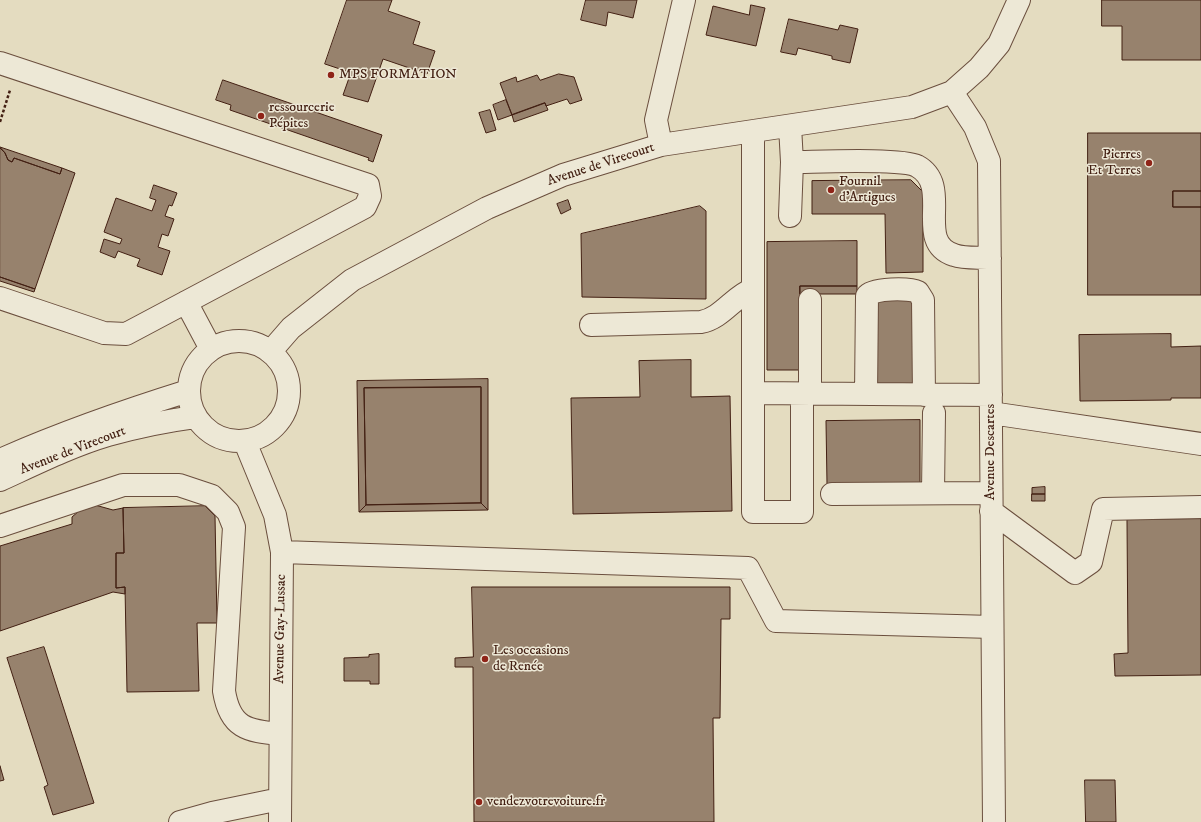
<!DOCTYPE html>
<meta charset="utf-8">
<style>
body{margin:0}
canvas{display:block;background:#e4dcc0}
</style>
<canvas width="1201" height="822"></canvas>
<script>
const ctx = document.querySelector('canvas').getContext('2d');
ctx.lineJoin = 'round';
function paint(path, color) { ctx.fillStyle = color; ctx.fill(path, 'evenodd'); }
function trace(path, color, width, dash) { ctx.strokeStyle = color; ctx.lineWidth = width; ctx.lineCap = dash ? 'butt' : 'round'; ctx.setLineDash(dash || []); ctx.stroke(path); }
function label(font, color, halo, rows, align = 'center') {
  ctx.font = font + ' "IM FELL DW Pica",serif'; ctx.lineWidth = 3; ctx.setLineDash([]); ctx.textBaseline = 'middle'; ctx.strokeStyle = halo; ctx.fillStyle = color; for (const [text, x, y, turn = 0] of rows) {
    ctx.save(); ctx.translate(x, y); ctx.rotate((+turn || 0) * Math.PI / 180); ctx.textAlign = isNaN(turn) ? turn : align; if (halo) ctx.strokeText(text, 0, 0); ctx.fillText(text, 0, 0); ctx.restore();
  }
}
const building = new Path2D(`
 M347,0H392L388,11L420,22L413,44L435,51L427,74L383,59L368,102L343,95L349,78L344,77L346,71L325,64Z
 M586,0H637L633,18L608,12L606,26L581,20Z
 M1102,0H1201V60H1122V26H1102Z
 M751,5L765,8L756,46L706,35L713,6L749,15Z
 M789,19L838,30L840,25L858,29L850,63L832,59V56L798,48L796,55L781,52Z
 M559,74L574,77L582,100L570,104L567,99L546,106L545,103L512,115L500,83L516,77L517,82L537,75L540,80Z
 M223,80L382,135L373,162L368,160L369,158L230,110L231,105L216,100Z
 M506,100L512,115L498,120L493,105Z
 M545,103L548,110L514,122L512,115Z
 M490,110L496,130L486,133L479,113Z
 M1088,133H1201V191H1173V207H1201V295H1088Z
 M0,147L62,168L60,174L14,158L12,162L8,160L5,153Z
 M0,148L5,153L8,160L12,162L14,158L60,174L62,168L75,173L35,289L0,277Z
 M911,180L923,192V272L886,273L885,214H812V181Z
 M154,185L177,193L172,206L169,205L165,216L174,219L168,236L162,234L158,247L170,251L162,275L137,266L140,259L118,251L115,258L100,252L104,239L120,244L122,239L104,232L116,198L152,211L156,200L150,198Z
 M1173,191H1201V207H1173Z
 M568,200L571,209L561,214L557,204Z
 M700,206L706,211V299L582,297L581,234Z
 M857,241V286H800L801,370H767V242Z
 M0,277L35,289L34,292L0,281Z
 M800,286H857V294H800Z
 M875,298H916L917,387H876Z
 M1171,334V347L1201,346V398H1171V400L1080,401L1079,335Z
 M691,360V397L730,396L732,511L573,514L571,398L640,397L639,361Z
 M488,379V510L481,503V387L364,388L366,505L359,512L357,381Z
 M481,387V503L366,505L364,388Z
 M920,420V483L827,484L826,421Z
 M1045,487V494H1032V488Z
 M1032,494H1045V501H1032Z
 M481,503L488,510L359,512L366,505Z
 M95,505L113,510L123,508L124,553H116V588L125,587V594L113,592L0,631V546L72,524V517L79,511Z
 M205,506L215,516L217,623H197L199,691L127,692L125,587L116,588V553H124L123,508Z
 M1201,519V675L1115,676L1114,654L1128,653L1127,520Z
 M472,587H730V619H721L720,718H713L714,822H474L473,667H455V658L473,657Z
 M44,647L94,803L53,815L44,787L48,785L7,658Z
 M379,654V684H370V681H344V658L369,657V655Z
 M0,766L4,780L0,781Z
 M1085,780H1115L1116,822H1086Z`);
const path = new Path2D(`
 M0,122L10,90`);
const minor = new Path2D(`
 M0,63L368,185L370,196L365,207L126,334L104,333L0,298
 M952,92L975,127L989,161L994,822
 M753,132V512H802V394
 M661,145L656,120L684,0
 M792,162C815,162 901,158 917,166C954,186 913,242 954,255C965,259 978,257 990,258
 M790,216L792,162L790,126
 M810,300V394
 M186,302L211,349
 M591,325L701,322C722,318 733,297 753,289
 M189 391a50 50 0 1 1 100 0a50 50 0 1 1-100 0Z
 M271,351L291,328L352,280L487,208L563,175L661,145L912,107L952,92L979,68L999,44L1019,0
 M753,393L991,395
 M866,394L867,296C872,288 910,288 918,292L923,300L924,395
 M991,413L1201,444
 M245,442L275,515L282,552L280,822
 M0,460C61,433 124,411 188,391
 M0,480C35,464 71,446 108,435C136,427 165,421 195,417
 M933,493L934,413
 M832,494L991,493
 M991,511L1075,573L1091,562L1103,509L1201,507
 M0,526L123,485H179L212,496L228,512L234,527L224,691C230,728 247,731 280,734
 M282,552L748,568L776,621L992,627
 M180,822L212,813L280,799`);
const markers = [
 [331,75,4,"#8f2418"],
 [261,116,4,"#8f2418"],
 [1149,163,4,"#8f2418"],
 [831,190,4,"#8f2418"],
 [485,659,4,"#8f2418"],
 [479,802,4,"#8f2418"]
];
const poiNames = [
 ["MPS FORMATION",339,75],
 ["ressourcerie",269,108],
 ["Pépites",269,124],
 ["Pierres",1141,155,"right"],
 ["Et Terres",1141,171,"right"],
 ["Fournil",839,182],
 ["d'Artigues",839,198],
 ["Les occasions",493,651],
 ["de Renée",493,667],
 ["vendezvotrevoiture.fr",487,802]
];
const streetNames = [
 ["Avenue de Virecourt",601,165,-18],
 ["Avenue de Virecourt",73,451,-21],
 ["Avenue Descartes",991,452,-90],
 ["Avenue Gay-Lussac",281,629,-89]
];
paint(building, '#97826d');
trace(building, '#432013', 1);
trace(minor, '#6b4f3e', 24);
trace(path, '#432013', 2.5, [3, 2]);
trace(minor, '#ede8d6', 22);
for (const [x, y, r, color] of markers) { const dot = new Path2D(); dot.arc(x, y, r, 0, 2 * Math.PI); ctx.fillStyle = color; ctx.fill(dot); trace(dot, '#ede8d6', 1.5); }
label('14px', '#432013', '#ede8d6', poiNames, 'left');
label('14px', '#432013', '#ede8d6', streetNames);
</script>
